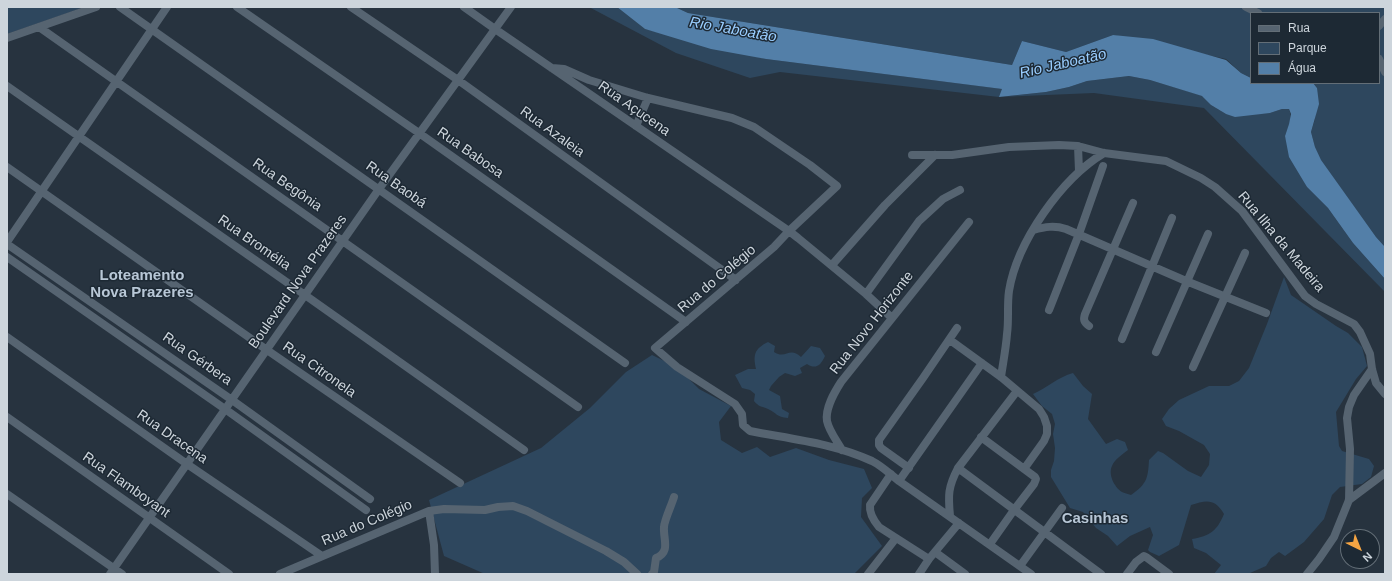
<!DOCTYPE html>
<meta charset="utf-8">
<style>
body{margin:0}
#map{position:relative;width:1392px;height:581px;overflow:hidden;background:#27333f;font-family:Helvetica,sans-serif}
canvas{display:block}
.frame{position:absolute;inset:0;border:8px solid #cdd5dc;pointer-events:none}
.legend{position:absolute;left:1250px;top:12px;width:130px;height:72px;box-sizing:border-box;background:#1d2934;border:1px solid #636e77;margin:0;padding:5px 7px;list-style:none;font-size:12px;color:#cdd5dc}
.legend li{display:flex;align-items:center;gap:8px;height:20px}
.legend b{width:20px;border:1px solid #636e77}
.north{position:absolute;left:1340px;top:529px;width:40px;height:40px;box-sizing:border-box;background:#1d2934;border:1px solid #636e77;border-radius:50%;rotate:137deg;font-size:11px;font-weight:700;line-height:16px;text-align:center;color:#cdd5dc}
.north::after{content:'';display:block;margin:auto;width:14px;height:18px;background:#f4a443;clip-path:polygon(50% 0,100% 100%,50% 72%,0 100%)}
</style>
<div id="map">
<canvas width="1392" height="581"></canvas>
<div class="frame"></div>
<ul class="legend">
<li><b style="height:5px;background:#566471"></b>Rua</li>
<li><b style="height:11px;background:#2e475e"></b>Parque</li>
<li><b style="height:11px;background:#537fa8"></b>Água</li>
</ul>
<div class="north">N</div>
</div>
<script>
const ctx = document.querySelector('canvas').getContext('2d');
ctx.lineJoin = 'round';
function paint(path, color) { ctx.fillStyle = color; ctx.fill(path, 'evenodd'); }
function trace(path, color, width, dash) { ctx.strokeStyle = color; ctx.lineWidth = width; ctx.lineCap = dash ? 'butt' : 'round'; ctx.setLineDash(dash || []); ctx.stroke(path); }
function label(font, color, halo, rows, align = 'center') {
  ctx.font = font + ' Helvetica,sans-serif'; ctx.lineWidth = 3; ctx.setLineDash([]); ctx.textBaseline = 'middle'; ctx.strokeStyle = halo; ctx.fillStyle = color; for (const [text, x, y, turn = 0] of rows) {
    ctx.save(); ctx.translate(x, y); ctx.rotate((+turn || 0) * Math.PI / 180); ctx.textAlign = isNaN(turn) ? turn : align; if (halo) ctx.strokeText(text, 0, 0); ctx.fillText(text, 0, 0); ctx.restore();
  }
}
const green = new Path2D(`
 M7,7H85L7,34Z
 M589,7H617L645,29L766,59L1003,89L1000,97L1046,92L1069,87L1087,81L1129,76L1150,80L1203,96L1211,105L1226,114L1270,113L1282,109H1289C1293,118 1288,127 1285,136L1307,187L1328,208L1353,243L1385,279V292L1204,108L1094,93L999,97L780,72L750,78L676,53Z
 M675,7H1385V247L1376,237L1320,160L1315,147L1311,132L1315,119L1317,88L1313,83H1379V13H1251V78L1241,73L1226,59L1113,35L1066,52L1022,41L1012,65L688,13Z
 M1284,277L1291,295L1336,326L1348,333L1362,347L1367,366L1356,379L1336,412L1339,446L1342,451L1369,459L1374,466L1371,477L1362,484L1340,487L1332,495L1324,519L1304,542L1285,556L1279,552L1271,558L1266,566L1250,573V574H1214L1221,565L1206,553L1194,548L1192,539C1210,536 1217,531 1224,514C1215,498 1206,500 1191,505L1179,545L1159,556L1150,552L1148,550L1153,535L1150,527L1130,536L1117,546L1108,536L1096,528L1083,512L1070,508L1051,477V470L1054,461L1055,448L1053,434L1055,424L1052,414L1042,406L1033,394C1047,388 1058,377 1073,373L1083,386L1092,394L1088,419L1106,444L1117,439L1125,442L1128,450C1123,454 1114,460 1112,466C1108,474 1114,487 1122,492C1124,493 1128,494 1131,495C1147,484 1148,478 1149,460L1158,451L1163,453L1188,471L1201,477L1209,465L1210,454L1204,445L1179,431L1166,426L1162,419L1169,409L1179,400L1209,386H1229L1239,381L1249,368L1267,324Z
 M768,342L775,346L774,352C786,360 789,346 801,357L811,346L820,348L825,356C821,365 816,370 807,364L800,368L802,373L795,376L785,373L779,377L771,386L769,390L780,396L782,409L789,413L788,418C776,417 777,413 768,409C761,406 759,407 754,401L755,394L750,390L742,388L735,375L748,369H756C753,355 754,349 768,342Z
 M652,355L677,367L699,389L731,406L719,422L721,440L742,453L757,447L770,457L796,448L829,460L864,469L872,488L862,498L861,517L882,546L854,574H485L444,556L429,500L541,448L590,408L626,372Z`);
const water = new Path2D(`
 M617,7H675L688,13L1012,65L1022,41L1066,52L1113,35L1153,39L1226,60L1241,73L1251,78V83H1313L1317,88L1319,104L1311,132L1315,147L1321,160L1376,237L1385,247V279L1353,243L1328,208L1307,187L1289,157L1285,136L1289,124L1291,114L1289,109H1282L1270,113L1235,117L1226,114L1211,105L1202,96L1150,80L1129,76L1087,81L1069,87L1046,92L999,97L1002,89L766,59L711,49L645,29Z`);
const street = new Path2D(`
 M120,7L625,363
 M237,7L419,133L686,322
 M351,7L458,80L736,280
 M464,7L495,29L789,231L837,186L810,165L754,127L732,118L648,98L589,80L564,69L552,68
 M1246,7L1258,13
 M1379,26L1385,19
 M39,27L578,407
 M7,38L96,7
 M1379,59L1385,72
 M7,86L305,295L524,450
 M636,126L648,98
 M1078,146L1079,171
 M912,155H952L1009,147L1059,145L1078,146L1104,153L1166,161L1201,178L1215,187L1242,211L1305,296L1316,304L1354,324L1360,332L1370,354L1372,369L1376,383L1385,394
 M7,167L267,350L460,483
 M1033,230C1045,227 1054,225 1066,229L1186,281L1266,313
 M7,242L167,7
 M7,244L232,400L370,499
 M7,257L225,409L366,510
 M832,265L885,205L935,155
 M866,294L919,221L943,199L960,190
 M1049,310L1079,234L1103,166
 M892,318L866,294L798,238L789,231L774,247L655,348L677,367L735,404L742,414L743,425L750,431C791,439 833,443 872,461C882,466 890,474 899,481
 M1089,326C1084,322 1083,320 1085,314L1133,203
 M7,337L187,464L322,556
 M1122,339L1172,218
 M950,340L1001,377L1039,409L1044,417L1047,426V434L1044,441L1024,469
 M1156,352L1208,234
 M982,363L899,481L1031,574
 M1193,367L1245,253
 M1001,377C1003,363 1006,348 1007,334C1009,320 1007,305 1009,291C1017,242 1061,179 1104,153
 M7,417L229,574
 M981,437L1035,477L1036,479L1034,484L1014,510L990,544
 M842,450C837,441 829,431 827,421C825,408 834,393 841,382L969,222
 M909,468L881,448L879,445V440L923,378L957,328
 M958,468L1101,574
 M891,474L870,505C869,514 874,521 879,527L929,559
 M7,494L122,574
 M1349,500L1385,473
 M429,511L434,545L435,574
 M950,516C948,495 948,487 958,468L1017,391
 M935,552L965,574
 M1020,566L1062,508
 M110,574L379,189L511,7
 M280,574L429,511L444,509L485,510L498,507L513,506L527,511L606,551L624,562L637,574
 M652,574L654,572L656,558C671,552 663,539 664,527C664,521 672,504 674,497
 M868,574L896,538
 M919,574L929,559L959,523
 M1127,574L1136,562L1144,556L1146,557L1169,574
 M1307,574L1319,559L1334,537L1349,500L1350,449L1347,418L1349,407L1354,395L1372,369`);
const streetNames = [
 ["Rua Açucena",634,109,35],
 ["Rua Azaleia",552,132,36],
 ["Rua Babosa",470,153,35],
 ["Rua Begônia",287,185,35],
 ["Rua Baobá",396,185,35],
 ["Rua Ilha da Madeira",1281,242,50],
 ["Rua Bromélia",254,243,35],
 ["Rua do Colégio",717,279,-40],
 ["Boulevard Nova Prazeres",298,282,-55],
 ["Rua Novo Horizonte",872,323,-52],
 ["Rua Gérbera",197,359,35],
 ["Rua Citronela",319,370,35],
 ["Rua Dracena",172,437,35],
 ["Rua Flamboyant",126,485,35],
 ["Rua do Colégio",367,523,-23]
];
const waterNames = [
 ["Rio Jaboatão",733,30,10],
 ["Rio Jaboatão",1063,64,-13]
];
const neighbourhoodNames = [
 ["Loteamento",142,276],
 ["Nova Prazeres",142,293],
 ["Casinhas",1095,519]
];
paint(green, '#2e475e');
paint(water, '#537fa8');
trace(street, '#566471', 8);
label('14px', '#cdd5dc', '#1d2934', streetNames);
label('italic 15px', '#99cdfe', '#1d2934', waterNames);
label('bold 15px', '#b8c7d6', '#1d2934', neighbourhoodNames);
</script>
